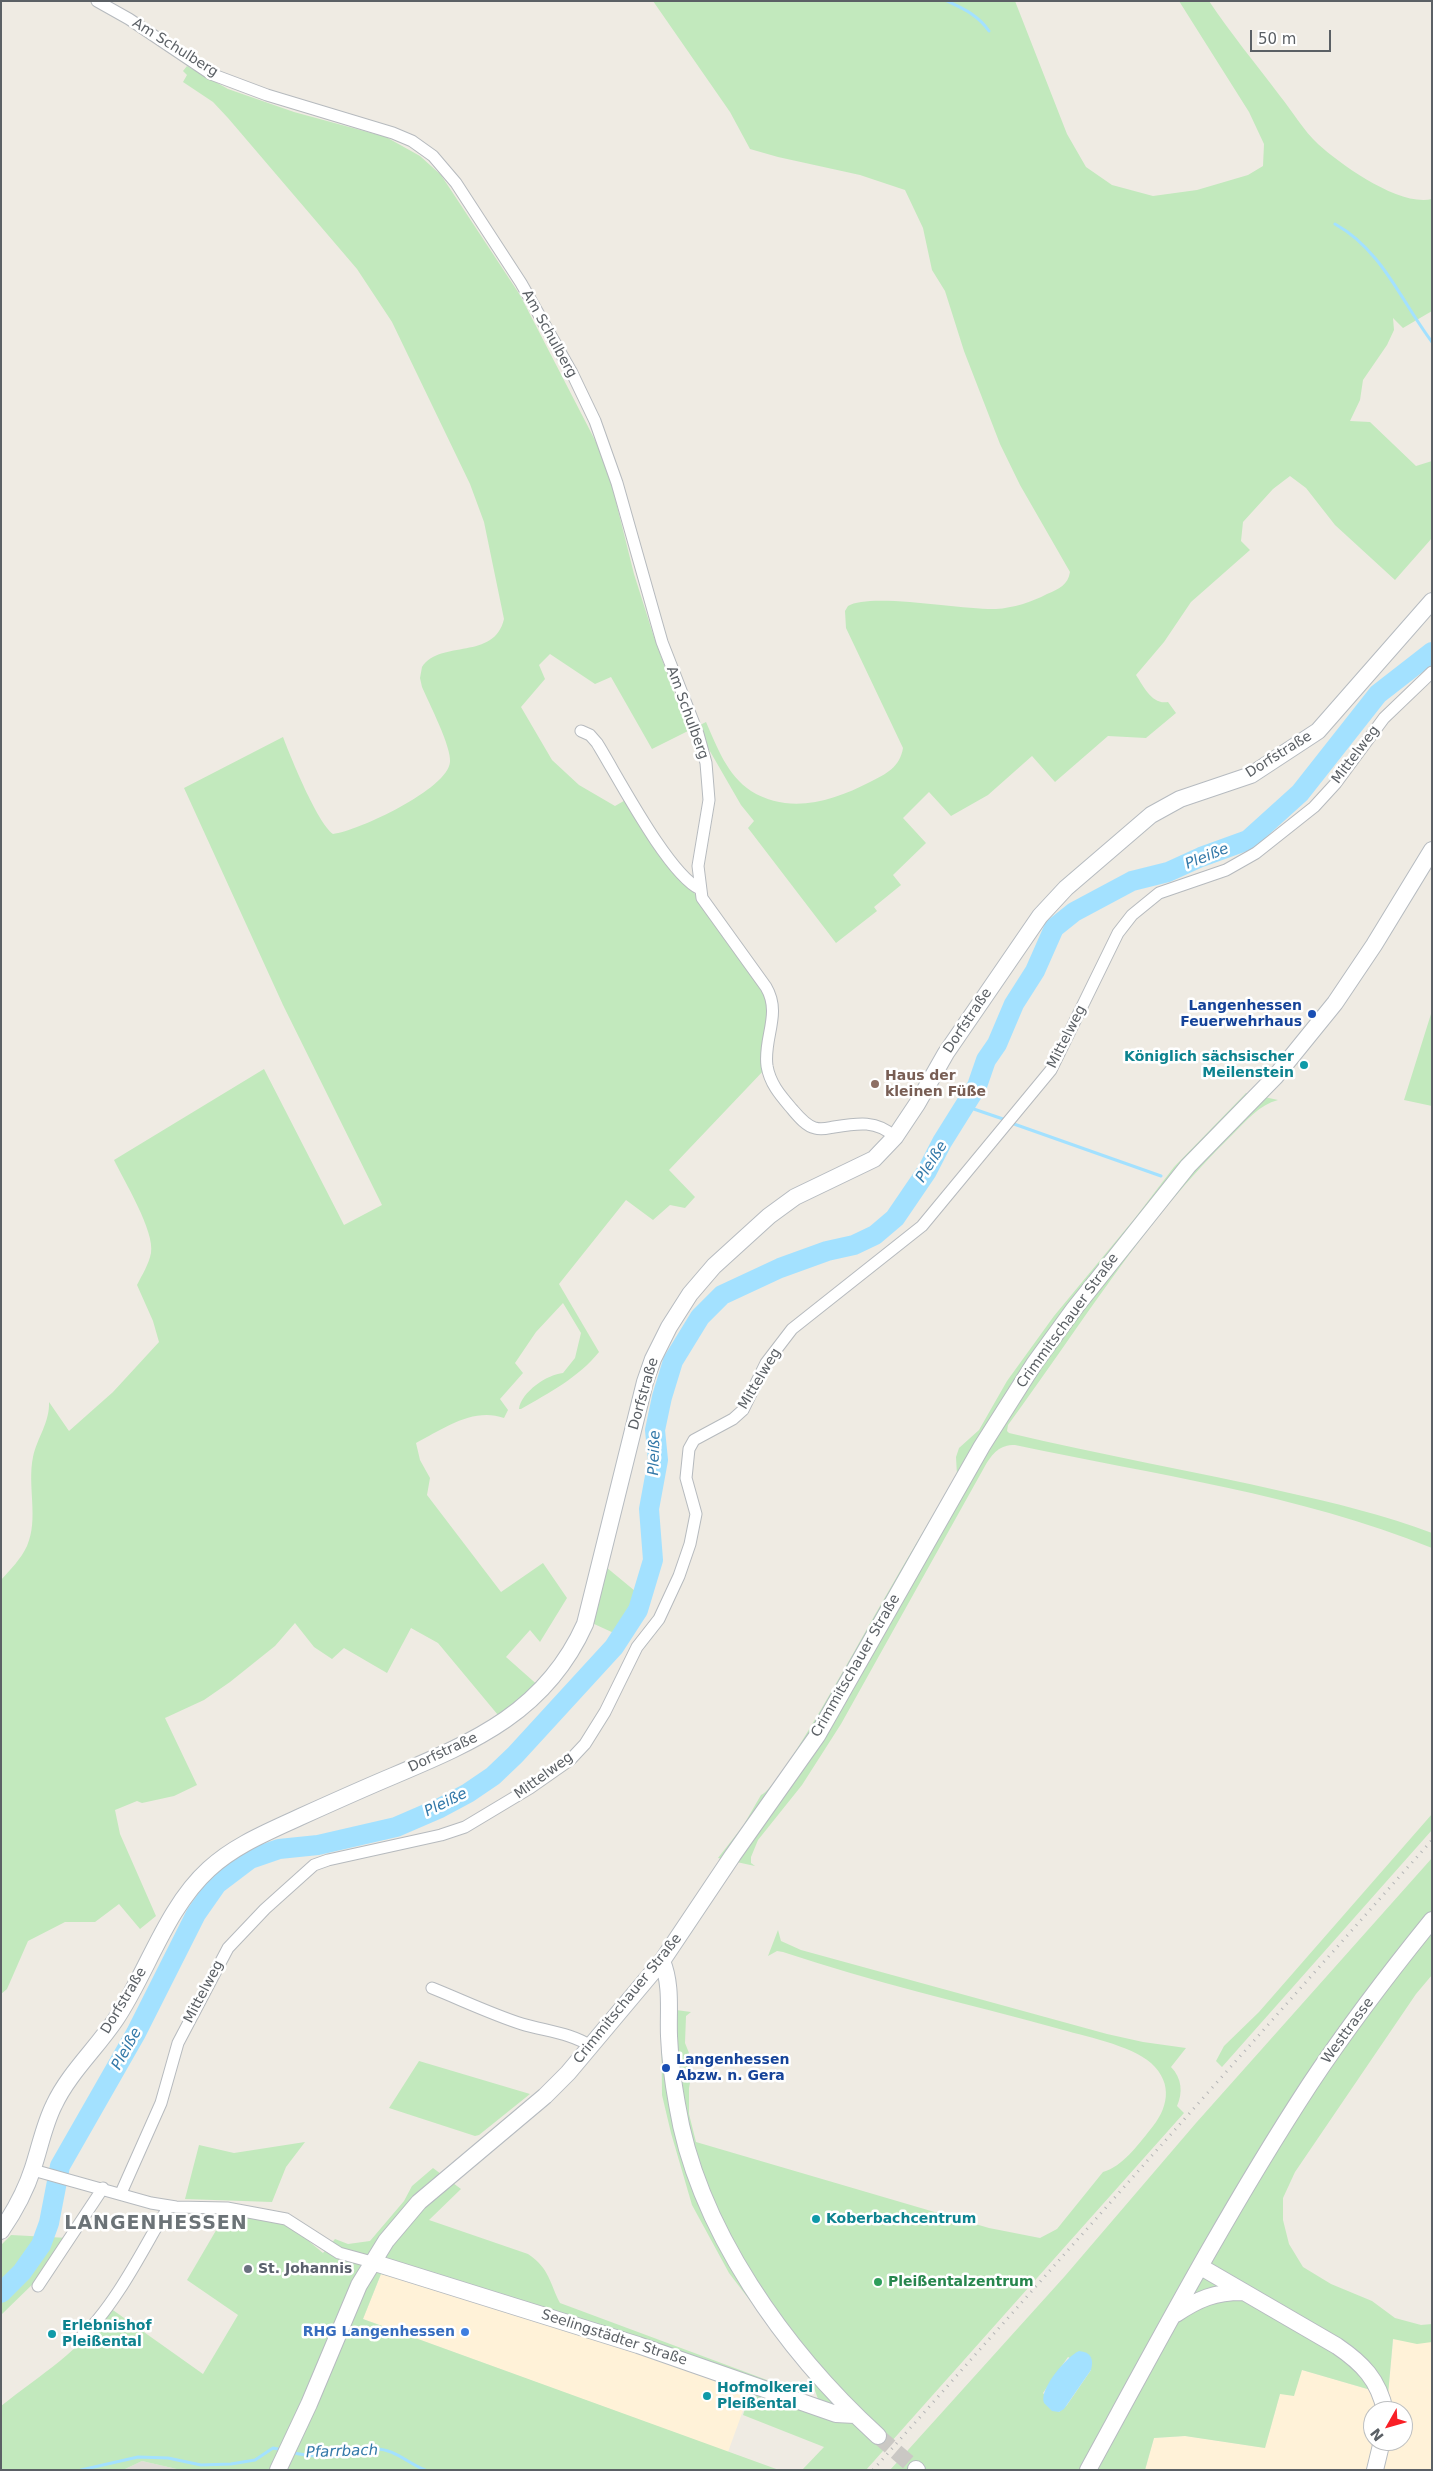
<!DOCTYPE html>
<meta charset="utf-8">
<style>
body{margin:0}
#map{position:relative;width:1433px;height:2471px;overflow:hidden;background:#efebe3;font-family:"DejaVu Sans",sans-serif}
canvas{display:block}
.frame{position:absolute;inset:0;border:2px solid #5b6065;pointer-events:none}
.north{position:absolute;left:1363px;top:2401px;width:50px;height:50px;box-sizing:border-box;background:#fff;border:1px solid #bdbfc1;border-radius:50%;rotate:232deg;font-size:14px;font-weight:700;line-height:20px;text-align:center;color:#5b6065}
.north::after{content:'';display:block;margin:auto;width:18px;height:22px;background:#f91f26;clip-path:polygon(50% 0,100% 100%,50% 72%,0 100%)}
.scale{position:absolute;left:1250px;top:30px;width:81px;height:22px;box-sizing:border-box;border:2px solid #5b6065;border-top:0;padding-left:6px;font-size:15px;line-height:18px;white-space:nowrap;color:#5b6065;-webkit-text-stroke:4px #fff;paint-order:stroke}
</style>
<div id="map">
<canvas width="1433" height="2471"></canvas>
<div class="frame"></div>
<div class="north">N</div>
<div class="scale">50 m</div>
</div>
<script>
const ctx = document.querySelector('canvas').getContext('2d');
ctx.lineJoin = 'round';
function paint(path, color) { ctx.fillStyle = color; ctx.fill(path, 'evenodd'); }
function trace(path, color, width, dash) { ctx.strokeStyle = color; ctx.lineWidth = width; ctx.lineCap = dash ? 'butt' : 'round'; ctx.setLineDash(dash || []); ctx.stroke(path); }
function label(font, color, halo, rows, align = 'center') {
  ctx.font = font + ' "DejaVu Sans",sans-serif'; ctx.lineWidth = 5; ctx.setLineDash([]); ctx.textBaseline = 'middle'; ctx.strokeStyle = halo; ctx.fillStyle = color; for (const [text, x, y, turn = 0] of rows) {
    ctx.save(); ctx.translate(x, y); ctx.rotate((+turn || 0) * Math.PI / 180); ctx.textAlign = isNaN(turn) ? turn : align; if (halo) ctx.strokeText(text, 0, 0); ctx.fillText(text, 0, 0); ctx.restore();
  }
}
const commercial = new Path2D(`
 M381,2274L556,2318L753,2383L728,2452L363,2319Z
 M1395,2322L1432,2328V2470H1145L1154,2438L1185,2436L1265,2448L1280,2394L1302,2370L1388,2395ZM1373,2411H1403V2441H1373Z`);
const industrial = new Path2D(`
 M142,2461L181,2470H123Z`);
const green = new Path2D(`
 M653,1H1015L1067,134L1086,167L1112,185L1153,196L1197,190L1248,175L1263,166L1264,144L1249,112L1179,1H1209C1231,34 1256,64 1280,96C1292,111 1304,131 1318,144C1341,165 1400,207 1432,199V311L1403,328L1393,318L1394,330L1387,345L1363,380L1360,400L1350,421L1370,422L1416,466L1432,461V538L1395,580L1335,525L1306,488L1290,476L1273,489L1243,522L1241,541L1250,550L1191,602L1164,642L1136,675C1144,687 1152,705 1168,702L1176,713L1146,738L1108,736L1055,782L1032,756L988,795L951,816L929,792L903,818L926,843L893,875L901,885L874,907L877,911L836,943L748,828L754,821L741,805L696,727L706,722C717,747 727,775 751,791C790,815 833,801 870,782C886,774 900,767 903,748L846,628L845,611L848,606C870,592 963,610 996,609C1013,608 1032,602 1047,594C1059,589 1068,585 1070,572L1020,485L1000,444L964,351L945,291L932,270L923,228L905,190L860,175L778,157L750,149L730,112Z
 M187,66L228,89L294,112L386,137L420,156L441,175L520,295L597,444L609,474L634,574L653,634L688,731L652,749L611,677L595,684L550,654L539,665L545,679L521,707L552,760L579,785L615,806L629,798L686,882L769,995L766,1068L669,1170L695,1197L685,1208L670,1205L653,1220L626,1200L559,1284L599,1352C579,1377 549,1393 521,1409H519C521,1392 548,1374 563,1373L575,1358L581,1333L563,1303L536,1332L515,1363L523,1373L500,1399L508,1410L504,1418C473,1407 443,1429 416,1443L420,1460L430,1478L427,1495L501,1592L543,1563L567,1598L540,1642L530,1630L506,1657L541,1688L503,1721L438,1643L411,1628L387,1673L344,1648L332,1659L314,1647L295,1623L275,1646L230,1682L204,1700L165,1718L197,1785L174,1796L142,1803L137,1801L115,1810L120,1834L156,1916L140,1929L119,1904L95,1922H65L28,1941L7,1989L1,1994V1580C10,1570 21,1559 27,1546C39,1519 27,1486 33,1457C37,1438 50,1422 49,1402L69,1431L113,1392L159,1342L153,1321L137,1285C142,1275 149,1264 151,1253C155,1231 124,1181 114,1160L264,1069L344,1225L382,1205L283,1005L184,788L283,737C291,758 317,822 333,834C358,831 448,789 450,762C452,748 429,703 422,687L420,678L422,667C441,639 494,661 504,619L484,522L470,484L392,322L357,269L228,118L213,102L183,82L187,75L183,71Z
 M1431,1014H1432V1106L1404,1100Z
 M1246,1093L1278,1100C1259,1105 1247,1120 1233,1134C1145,1219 1080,1327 1008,1425L1007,1431L1009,1433C1101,1455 1194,1471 1285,1492C1335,1503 1384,1515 1432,1533V1548C1298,1494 1156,1475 1015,1445C999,1445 993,1453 985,1466L841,1724L802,1785L758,1840L751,1857V1863L755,1866L718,1858L743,1826L761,1795C780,1789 864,1633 880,1606C905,1562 931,1518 957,1475L956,1457L959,1448L979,1430L1007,1381L1054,1316L1135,1218L1174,1167Z
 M606,1567L635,1591L633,1606L616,1634L592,1623Z
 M1432,1814V1830L1222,2067L1216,2061L1224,2046L1259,2012Z
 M1432,1858V1975L1416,1994L1295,2172L1283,2198V2220L1289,2244L1303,2267L1331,2284L1372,2301L1395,2318L1421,2325L1432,2324V2342L1417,2344L1393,2339L1388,2395L1302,2370L1294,2396L1280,2394L1265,2448L1185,2436L1154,2438L1145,2470H890L1065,2276L1196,2123ZM1068,2357L1091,2370L1067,2405L1059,2412L1043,2393Z
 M778,1930L781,1941L801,1950L1107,2034L1143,2042L1186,2048L1171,2067C1182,2078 1183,2093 1177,2106L1184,2113L866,2470H802L824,2447L743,2415L753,2383L556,2318L381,2274L363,2319L779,2470H181L142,2461L123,2470H1V2406C39,2376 83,2349 110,2308L203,2374L238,2315L187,2280L218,2227L232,2214L273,2220L293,2228L323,2253L335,2239L348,2244L370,2241L404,2201L412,2186L433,2168L461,2189L429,2220L528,2254C550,2269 549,2282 560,2303L818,2399L812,2382L729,2273L692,2205L671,2133L662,2095L661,2008L691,2012L686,2016L685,2043L689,2053L692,2072L689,2088V2114L696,2142L989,2228L1040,2238L1057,2229L1103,2172C1123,2166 1137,2146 1150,2130C1168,2109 1174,2084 1151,2063C1131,2045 1083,2036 1056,2028C965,2003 872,1982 783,1952L777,1951L768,1956Z
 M419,2061L530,2094L479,2135L475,2136L389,2108Z
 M305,2142L286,2167L272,2202L185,2199L199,2145L234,2153Z
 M11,2235L68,2238L38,2279L1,2315V2245Z`);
const water = new Path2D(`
 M1079,2351C1091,2352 1094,2359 1091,2370L1064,2409L1059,2412L1052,2411L1044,2403C1038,2390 1067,2356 1079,2351Z`);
const stream = new Path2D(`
 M947,1C964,9 978,15 989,31
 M1335,224C1382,250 1401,301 1432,342
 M965,1106L1003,1119
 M1014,1124L1161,1176
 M291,2452C308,2457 343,2458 360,2454C365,2452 370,2449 375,2449C393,2448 409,2464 425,2470
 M81,2470L138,2457L168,2458L201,2465L231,2464L255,2460L273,2448L283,2450`);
const river = new Path2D(`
 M1,2293L22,2272L41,2245L49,2223L60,2166L136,2033L196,1914L217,1884L250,1859L279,1849L318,1845L396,1827L440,1808L468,1793L493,1776L515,1755L614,1647L638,1610L653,1560L649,1509L658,1460L655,1430L662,1397L673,1361L700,1317L722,1295L780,1268L827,1251L854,1245L875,1235L895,1218L927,1171L942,1142L977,1086L986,1060L997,1044L1014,1004L1035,971L1054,928L1074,912L1132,881L1168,872L1201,857L1248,840L1300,793L1378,694L1432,652`);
const secondaryTunnel = new Path2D(`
 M878,2436L916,2469`);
const street = new Path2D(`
 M97,1L129,19L211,74L267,95L393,133L412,141L433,156L456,183L521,283L572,373L595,421L617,483L662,642L698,734L706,763L709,800L698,866L702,898L766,987C782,1014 763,1038 767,1066C770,1084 781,1096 792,1109C798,1116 806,1126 815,1128C822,1130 828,1128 834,1127C858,1123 877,1120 895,1137
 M581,731L590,735L597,743C618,777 668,874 700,889
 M432,1988C462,2000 491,2014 522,2024C545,2031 572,2033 592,2047
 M33,2170L151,2203L176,2207L227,2208L286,2219L339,2253L372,2262
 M121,2193L161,2103L178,2043L228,1948L265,1909L314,1865L328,1860L441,1835L465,1827L530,1788L570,1760L585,1744L605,1712L637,1647L659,1619L679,1576L690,1544L696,1514L686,1478L689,1449L694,1440L733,1419L743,1410L766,1363L792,1329L922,1226L1051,1070L1118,933L1132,915L1159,893L1226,870L1256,853L1314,807L1336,783L1384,718L1432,672
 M38,2286L103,2188
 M80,2338C108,2314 135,2265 153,2233C158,2224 165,2215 168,2206`);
const secondary = new Path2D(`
 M662,1961C672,1985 668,2011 669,2036C670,2059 673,2082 677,2104C697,2229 786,2352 878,2436
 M1,2231C14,2212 26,2190 33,2168C40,2147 44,2125 54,2105C69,2073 96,2049 116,2019C147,1973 166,1908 209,1869C235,1845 268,1832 300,1817C331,1803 362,1789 393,1776C476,1741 546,1711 585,1624L645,1382L653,1359L669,1327L690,1294L714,1266L769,1216L795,1197L874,1159L895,1137L917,1104L946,1053L1040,916L1066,888L1151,815L1180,799L1251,775L1318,731L1432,601
 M372,2262L638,2345L836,2414L855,2415
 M1201,2267L1337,2346C1362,2363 1379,2380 1385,2411
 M1176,2314C1198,2299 1215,2292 1242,2292
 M916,2469L917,2470
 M278,2470L309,2404L359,2285L386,2241L419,2202L545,2096L568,2073L662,1961L733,1855L817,1736L982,1446L1034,1364L1074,1309L1188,1166L1275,1077L1335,1003L1374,945L1432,850
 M1088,2470C1159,2340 1229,2208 1310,2084C1348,2027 1389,1973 1432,1920
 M1375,2470L1382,2441`);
const rail = new Path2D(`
 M873,2470L1432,1840`);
const markers = [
 [1312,1014,5,"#1a4fb4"],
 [1304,1065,5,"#0f9aa8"],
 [875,1084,5,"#8d6e63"],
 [666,2068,5,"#1a4fb4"],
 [816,2219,5,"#0f9aa8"],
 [248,2269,5,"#6b7280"],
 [878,2282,5,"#2e9e5b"],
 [465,2332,5,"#3f7fe0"],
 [52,2334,5,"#0f9aa8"],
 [707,2396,5,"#0f9aa8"]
];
const streetNames = [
 ["Am Schulberg",175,48,32],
 ["Am Schulberg",549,334,61],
 ["Am Schulberg",687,713,70],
 ["Dorfstraße",1279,755,-32],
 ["Mittelweg",1356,755,-53],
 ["Dorfstraße",968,1021,-56],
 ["Mittelweg",1067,1037,-63],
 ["Crimmitschauer Straße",1068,1321,-54],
 ["Mittelweg",760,1379,-59],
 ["Dorfstraße",644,1394,-74],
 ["Crimmitschauer Straße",856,1666,-60],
 ["Dorfstraße",443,1753,-25],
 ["Mittelweg",544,1776,-36],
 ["Mittelweg",204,1992,-62],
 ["Crimmitschauer Straße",628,1999,-51],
 ["Dorfstraße",124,2001,-59],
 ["Westtrasse",1348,2031,-54],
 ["Seelingstädter Straße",614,2338,18]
];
const transitNames = [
 ["Langenhessen",1302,1006],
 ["Feuerwehrhaus",1302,1022],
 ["Langenhessen",676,2060,"left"],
 ["Abzw. n. Gera",676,2076,"left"]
];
const cultureNames = [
 ["Königlich sächsischer",1294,1057,"right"],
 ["Meilenstein",1294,1073,"right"],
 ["Koberbachcentrum",826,2219],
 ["Erlebnishof",62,2326],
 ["Pleißental",62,2342],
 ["Hofmolkerei",717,2388],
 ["Pleißental",717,2404]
];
const educationNames = [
 ["Haus der",885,1076],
 ["kleinen Füße",885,1092]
];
const worshipNames = [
 ["St. Johannis",258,2269]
];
const leisureNames = [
 ["Pleißentalzentrum",888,2282]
];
const shopNames = [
 ["RHG Langenhessen",455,2332]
];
const waterNames = [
 ["Pleiße",1207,857,-22],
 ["Pleiße",932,1162,-58],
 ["Pleiße",655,1453,-88],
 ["Pleiße",446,1803,-26],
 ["Pleiße",127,2049,-61],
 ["Pfarrbach",342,2452,-2]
];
const districtNames = [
 ["LANGENHESSEN",156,2224]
];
paint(commercial, '#fff2d8');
paint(industrial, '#e0ddd7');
paint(green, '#c2e9bd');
paint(water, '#a3e1ff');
trace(stream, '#a3e1ff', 3);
trace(river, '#a3e1ff', 20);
trace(secondaryTunnel, '#cac8c4', 16, [16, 8]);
trace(street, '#b6babe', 13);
trace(secondary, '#b6bbc0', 18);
trace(street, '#fff', 11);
trace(secondary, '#fff', 16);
trace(rail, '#b4b5b6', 3, [1, 6]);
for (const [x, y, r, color] of markers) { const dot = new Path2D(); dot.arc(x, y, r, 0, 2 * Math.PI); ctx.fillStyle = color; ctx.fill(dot); trace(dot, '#fff', 2); }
label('14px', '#5b6065', '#fff', streetNames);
label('bold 14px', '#164399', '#fff', transitNames, 'right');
label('bold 14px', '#0d838f', '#fff', cultureNames, 'left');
label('bold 14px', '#785e54', '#fff', educationNames, 'left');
label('bold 14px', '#5b616d', '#fff', worshipNames, 'left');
label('bold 14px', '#27864d', '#fff', leisureNames, 'left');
label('bold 14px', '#366cbe', '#fff', shopNames, 'right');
label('italic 15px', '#3278a8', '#fff', waterNames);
ctx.letterSpacing = '1px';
label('bold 19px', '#6c7377', '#fff', districtNames);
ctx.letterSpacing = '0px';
</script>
